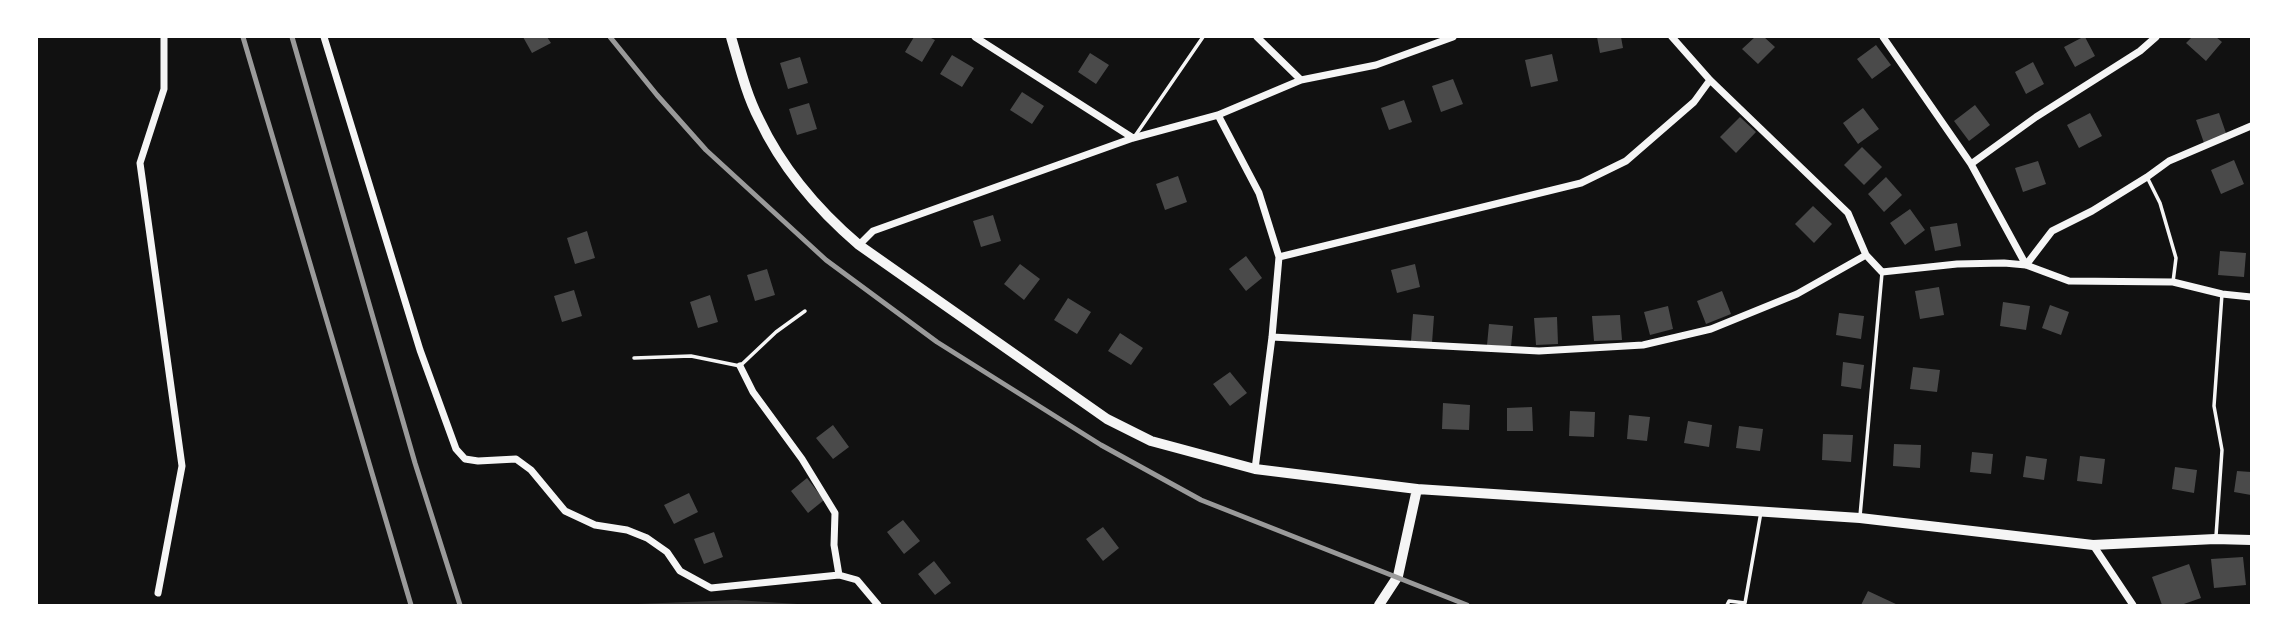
<!DOCTYPE html>
<style>
body{margin:0}
#map{position:relative;width:2288px;height:642px;overflow:hidden;background:#111;font-family:Barlow,sans-serif}
canvas{display:block}
.frame{position:absolute;inset:0;border:38px solid #fff;pointer-events:none}
</style>
<div id="map">
<canvas width="2288" height="642"></canvas>
<div class="frame"></div>
</div>
<script>
const ctx = document.querySelector('canvas').getContext('2d');
ctx.lineJoin = 'round';
function paint(path, color) { ctx.fillStyle = color; ctx.fill(path, 'evenodd'); }
function trace(path, color, width, dash) { ctx.strokeStyle = color; ctx.lineWidth = width; ctx.lineCap = dash ? 'butt' : 'round'; ctx.setLineDash(dash || []); ctx.stroke(path); }
const water = new Path2D(`
 M736,600L813,605H637L638,604Z`);
const building = new Path2D(`
 M523,37H547L551,43L532,53Z
 M914,37H929L935,40L922,62L905,52Z
 M1597,37H1621L1623,48L1600,53Z
 M1755,37H1764L1775,47L1758,64L1742,49Z
 M2083,37H2085L2095,56L2075,67L2064,47Z
 M2192,37H2216L2222,42L2206,61L2186,43Z
 M1876,45L1891,65L1872,79L1857,59Z
 M1090,53L1109,65L1096,84L1078,72Z
 M1552,54L1558,81L1531,87L1525,60Z
 M952,55L974,68L962,87L940,74Z
 M800,57L808,83L788,89L780,63Z
 M2033,62L2044,84L2026,94L2015,72Z
 M1453,79L1463,104L1441,112L1432,86Z
 M1022,92L1044,106L1032,124L1010,110Z
 M1404,100L1412,122L1389,130L1381,108Z
 M809,103L817,129L797,135L789,109Z
 M1975,105L1990,125L1969,141L1954,121Z
 M1863,108L1879,129L1858,144L1843,123Z
 M2090,113L2102,136L2079,148L2067,125Z
 M2219,113L2227,136L2204,143L2196,120Z
 M1740,117L1756,132L1736,153L1720,137Z
 M1862,147L1882,167L1864,185L1844,165Z
 M2234,160L2244,184L2221,194L2211,170Z
 M2038,161L2046,184L2023,192L2015,168Z
 M1178,176L1187,202L1165,210L1156,184Z
 M1886,177L1902,195L1884,212L1868,194Z
 M1813,206L1832,224L1814,243L1795,224Z
 M1910,209L1925,230L1905,245L1890,223Z
 M993,215L1001,241L981,247L973,221Z
 M1957,223L1961,246L1935,251L1930,227Z
 M587,231L595,258L575,264L567,238Z
 M2220,251L2246,253L2244,277L2218,275Z
 M1246,256L1262,278L1246,291L1229,269Z
 M1020,264L1040,279L1024,300L1004,284Z
 M1415,264L1420,287L1397,293L1391,270Z
 M767,269L775,295L755,301L747,275Z
 M1939,287L1944,315L1920,319L1915,291Z
 M574,290L582,316L562,322L554,296Z
 M1722,291L1731,314L1706,324L1697,301Z
 M710,295L718,322L698,328L690,302Z
 M1068,298L1091,312L1077,334L1054,320Z
 M2003,302L2030,306L2026,330L2000,326Z
 M2050,305L2069,312L2061,335L2042,328Z
 M1668,306L1673,329L1650,335L1644,312Z
 M1839,313L1864,316L1861,339L1836,335Z
 M1413,314L1434,316L1432,343L1411,341Z
 M1620,315L1622,340L1594,341L1592,316Z
 M1557,317L1558,344L1536,345L1534,318Z
 M1489,324L1513,326L1511,347L1487,345Z
 M1120,333L1143,348L1131,365L1108,351Z
 M1843,362L1864,365L1861,389L1841,386Z
 M1913,367L1940,370L1937,392L1910,389Z
 M1230,372L1247,393L1230,406L1213,384Z
 M1443,403L1470,405L1469,430L1442,429Z
 M1532,407L1533,431H1507V408Z
 M1570,411L1595,412L1594,437L1569,436Z
 M1629,415L1650,417L1647,441L1627,439Z
 M1688,421L1712,425L1709,447L1684,443Z
 M833,425L849,447L833,459L816,438Z
 M1739,426L1763,429L1760,451L1736,448Z
 M1823,434L1853,435L1851,462L1822,460Z
 M1894,444L1921,445L1920,468L1893,466Z
 M1972,452L1993,454L1991,474L1970,472Z
 M2026,456L2047,459L2044,480L2023,477Z
 M2080,456L2105,459L2102,484L2077,481Z
 M2175,467L2197,470L2194,493L2172,489Z
 M2237,471L2251,472V495L2234,492Z
 M807,478L824,500L808,513L791,491Z
 M689,493L698,512L674,524L664,505Z
 M903,520L920,541L904,554L887,532Z
 M1103,527L1119,548L1103,561L1086,539Z
 M714,532L723,557L704,564L694,539Z
 M2243,557L2246,585L2214,588L2211,559Z
 M934,561L951,583L935,595L918,574Z
 M2189,564L2201,598L2181,605H2162L2152,577Z
 M1868,591L1898,605H1861Z`);
const service = new Path2D(`
 M1135,136L1203,37
 M2147,177L2160,203L2176,258L2173,282
 M634,358L691,356L740,366L776,332L805,311
 M1860,516L1882,273
 M2216,536L2222,450L2214,406L2222,294
 M1727,605L1729,601L1745,603L1761,512`);
const minor = new Path2D(`
 M324,37L420,350L456,449L465,459L478,461L516,459L531,470L565,511L595,525L627,530L647,538L667,552L680,571L711,588L839,575
 M975,37L1133,138
 M1257,37L1301,80
 M1672,37L1710,80L1848,213L1866,255
 M1883,37L1971,164L2026,265L2052,231L2092,211L2147,177L2169,161L2251,126
 M1218,115L1259,193L1279,257L1272,337L1255,469
 M1971,164L2036,117L2140,51L2156,37
 M859,245L873,231L1133,138L1218,115L1301,80L1376,65L1453,37
 M1279,257L1581,183L1626,161L1694,102L1710,80
 M1272,337L1539,351L1643,345L1711,329L1797,294L1866,255L1882,272L1957,264L2004,263L2026,265L2069,281L2173,282L2222,294L2251,297
 M740,366L753,392L802,459L835,513L834,545L839,575L857,580L878,605
 M2093,545L2133,605
 M158,593L182,466L140,163L164,89V37`);
const secondary = new Path2D(`
 M731,37C739,64 746,94 759,119C782,168 818,210 859,245L1107,419L1151,441L1255,469L1417,489L1860,518L2093,545L2215,539L2251,540
 M1379,605L1398,576L1417,489`);
const rail = new Path2D(`
 M243,37L411,605
 M292,37L415,463L460,605
 M610,37L657,95L706,150L826,260L937,342L1101,445L1201,500L1467,605`);
paint(water, '#333');
paint(building, '#4a4a4a');
trace(service, '#f5f5f5', 3.5);
trace(minor, '#f5f5f5', 7);
trace(secondary, '#f5f5f5', 10);
trace(rail, '#9a9a9a', 5);
</script>
